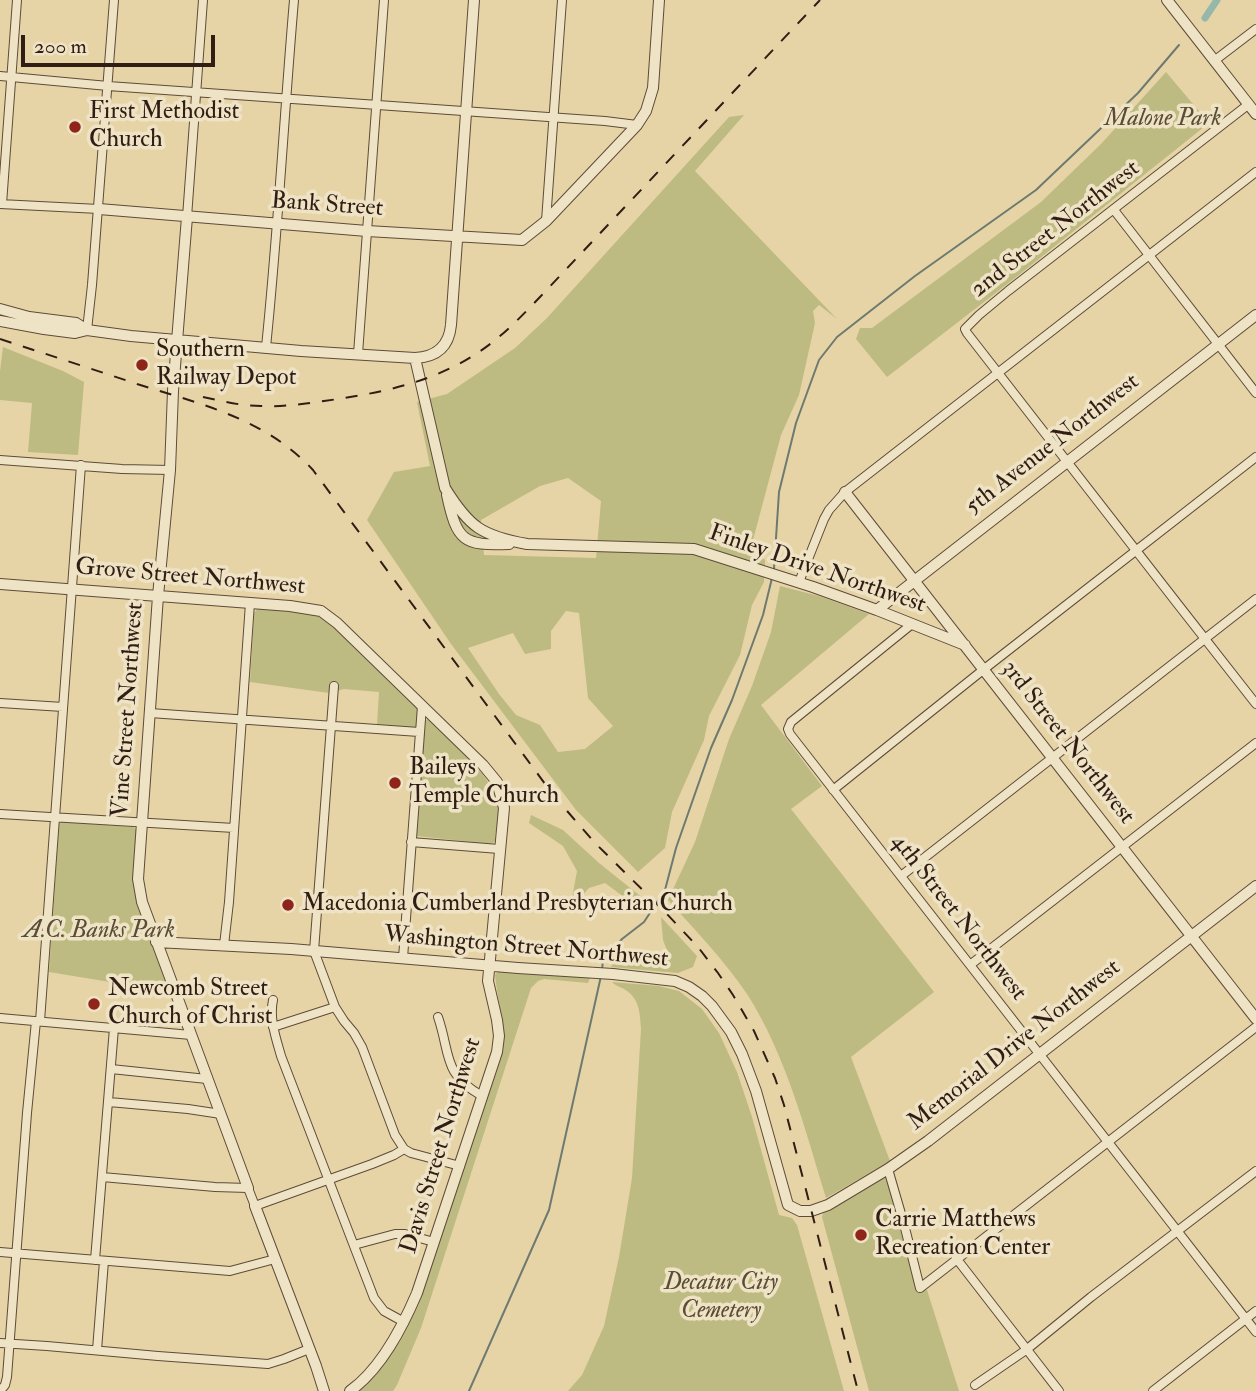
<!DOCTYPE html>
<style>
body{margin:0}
#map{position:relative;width:1256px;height:1391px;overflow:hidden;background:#e6d4a7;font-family:"IM FELL Double Pica",serif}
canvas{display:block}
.scale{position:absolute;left:21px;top:35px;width:194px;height:32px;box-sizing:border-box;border:4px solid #301d14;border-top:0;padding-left:9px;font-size:21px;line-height:24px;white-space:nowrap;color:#301d14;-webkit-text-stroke:5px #efe3c6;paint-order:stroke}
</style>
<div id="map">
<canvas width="1256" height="1391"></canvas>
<div class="scale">200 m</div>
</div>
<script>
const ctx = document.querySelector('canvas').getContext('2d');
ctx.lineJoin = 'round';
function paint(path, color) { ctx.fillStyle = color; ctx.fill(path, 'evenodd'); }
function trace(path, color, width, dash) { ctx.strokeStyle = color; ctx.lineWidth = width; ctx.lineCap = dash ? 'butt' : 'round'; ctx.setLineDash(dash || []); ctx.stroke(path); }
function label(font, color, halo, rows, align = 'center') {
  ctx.font = font + ' "IM FELL Double Pica",serif'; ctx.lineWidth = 7; ctx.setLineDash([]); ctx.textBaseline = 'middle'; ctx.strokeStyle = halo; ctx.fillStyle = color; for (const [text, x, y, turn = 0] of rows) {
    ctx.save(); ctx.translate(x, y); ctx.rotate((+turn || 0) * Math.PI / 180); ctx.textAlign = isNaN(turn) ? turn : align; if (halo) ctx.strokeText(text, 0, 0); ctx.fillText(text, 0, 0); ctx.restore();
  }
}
const green = new Path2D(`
 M1166,72L1209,123L1015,278L887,377L856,339L860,328H872L1041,202L1101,144Z
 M744,115L695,171L837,319L819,305L813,311L815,323L799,395L781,435L753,540L757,553L765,560L764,582L752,605L740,655L709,716L704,740L672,812L665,848L638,872L576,810L451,644L367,520L394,472L430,466L417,402L447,394L515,348L547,318L729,117ZM568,478L601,501L596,558L484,555L481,520L540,486ZM566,611L579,613L588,698L613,726L585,749L558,752L540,725L516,715L499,694L468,648L513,633L525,654L551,649V631Z
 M3,347L63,371L84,382L78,455L28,452L32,403L0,400V371Z
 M780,586L819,596L869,614L761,705L822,786L791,809L934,992L851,1057L890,1161L826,1198C805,1129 786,1055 747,994C724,960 695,930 668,900L695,842L729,739L752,686L771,632Z
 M258,608L311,613L327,618L418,709L417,728L377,725L379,692L344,689L329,693L250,682L254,613Z
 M428,719C449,741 498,778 498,809C499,820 495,831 495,842L490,844L416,836L425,721Z
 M531,815L563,830L599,863L649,903L646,907L624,897L605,883L589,888L570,909L577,871L563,846L529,823Z
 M62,822L133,827L137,830L133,875L137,900L171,992L49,972L59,824Z
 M661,917L697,956L693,967L678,973L611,967L615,959L659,962L668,953L663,940Z
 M499,970L590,978L588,983L544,979L538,981L531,988L421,1328L397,1385L393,1391H357L401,1335L421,1296L502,1056C506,1026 498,1004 495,975Z
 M612,982L659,986L679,991L702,1009L719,1033L737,1072L752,1117L779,1215L792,1218L797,1225L844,1391H568L582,1375L604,1326L619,1257L632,1178L641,1029C640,1015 640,1000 627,991C622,987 617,987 612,982Z
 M883,1177H886L917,1291L927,1290L959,1391H869L822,1217L824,1211L833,1208Z`);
const stream = new Path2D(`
 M774,569L779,492L796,423L819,360L837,337L915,276L1036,190L1138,93L1179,45
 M602,970L603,960L622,939L644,922L665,890L676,848L711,748L732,700L763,615L772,578
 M469,1391L549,1210L601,976`);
const canal = new Path2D(`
 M1205,18L1217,0`);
const minor = new Path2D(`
 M1214,61L1256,29
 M0,76L108,86L605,121L637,125
 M1249,104L1008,291L979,315L965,329L967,333C1064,457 1159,581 1256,704
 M0,204L99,209
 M2,204L17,0
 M1114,210L1256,393
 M187,217L203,0
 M546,221L562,0
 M87,330L92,285L114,0
 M266,347C278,232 284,116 294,0
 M358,354L384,0
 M0,460L122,469L170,470
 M799,582L824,519L829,510L845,492L1256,172
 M912,624L791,722L788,729L790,734L1256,1332
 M334,686L314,951L335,1007L344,1021L354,1033L362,1047L395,1135L404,1149L411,1153L460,1166
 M0,703L63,707
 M150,713L419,732
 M833,790L983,670L1256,457
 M0,814L234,828
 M411,842L499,849
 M901,876L1256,599
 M224,945L229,902L250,603
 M403,958L422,706
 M970,965L1256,743
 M273,1000C269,1019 276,1038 281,1056L374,1298L384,1311L404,1322
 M438,1017C451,1055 442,1073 482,1096
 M0,1018L191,1035
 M40,1021L81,465
 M273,1027L335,1007
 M111,1069L207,1079
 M109,1102L188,1109L221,1114
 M888,1169L904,1224L920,1288L1256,1027
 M102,1177L215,1187L248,1188L255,1206L372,1164L394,1155L404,1149
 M354,1245L395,1234H405L434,1242
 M0,1252L230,1271L275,1259
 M956,1258L1059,1391
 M95,1260L114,1028
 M0,1343L47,1346L158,1356L268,1364L284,1359L309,1349
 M97,1350L104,1261
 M975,1385L1026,1350L1091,1297L1256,1171
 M0,1391L5,1385L7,1377L27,1113L36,1021
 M1153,1391L1256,1311`);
const tertiary = new Path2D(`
 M1167,0L1256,114
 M99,209L367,231L522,240L546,221L637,125L646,111L653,88L659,0
 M187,217L173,391L170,470L158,596L138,879L142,902L248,1188
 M0,309L29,317L76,323L87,330
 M0,321L44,329L75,333L87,330L131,336L301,351L415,358C437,357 449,346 451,325L474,0
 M415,358L445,488C469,527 482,536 527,544L694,549L813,587L877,610L965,645
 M845,492L1256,1019
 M447,495C457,541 463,546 509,544
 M0,584L290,606L321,611L337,623L483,765L497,782L504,808L488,981L497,1020L499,1036L497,1052L417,1293C402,1328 381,1369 350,1391
 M877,610L1256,315
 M156,942L291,949L518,968L613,974L675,981L689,987L702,996L712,1006L731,1032L742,1054L756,1091L788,1205L800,1211H811L828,1205L888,1169L928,1141L1256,886
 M255,1206L316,1366L324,1391`);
const rail = new Path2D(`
 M0,339C46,354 92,369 137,384C201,404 266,419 313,470L554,796L595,843L666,913L698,947L718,973L733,995L754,1031L775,1078L784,1105L858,1391
 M203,397C222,401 241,406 261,406C282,407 303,404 324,401C375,394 427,384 471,357C498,341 519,319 540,297L820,0`);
const markers = [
 [75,127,7,"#8f2418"],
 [142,365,7,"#8f2418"],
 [395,783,7,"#8f2418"],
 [288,905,7,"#8f2418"],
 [94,1004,7,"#8f2418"],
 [861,1235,7,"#8f2418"]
];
const poiNames = [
 ["First Methodist",89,113],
 ["Church",89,141],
 ["Southern",156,351],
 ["Railway Depot",156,379],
 ["Baileys",409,769],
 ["Temple Church",409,797],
 ["Macedonia Cumberland Presbyterian Church",302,905],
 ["Newcomb Street",108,990],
 ["Church of Christ",108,1018],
 ["Carrie Matthews",875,1221],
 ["Recreation Center",875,1249]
];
const parkNames = [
 ["Malone Park",1163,120],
 ["A.C. Banks Park",99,932],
 ["Decatur City",721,1284],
 ["Cemetery",721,1312]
];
const streetNames = [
 ["Bank Street",327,206,4],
 ["2nd Street Northwest",1056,230,-38],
 ["5th Avenue Northwest",1053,445,-38],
 ["Finley Drive Northwest",817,570,19],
 ["Grove Street Northwest",190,578,5],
 ["Vine Street Northwest",129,710,-86],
 ["3rd Street Northwest",1067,743,52],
 ["4th Street Northwest",958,918,52],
 ["Washington Street Northwest",526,948,5],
 ["Memorial Drive Northwest",1015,1046,-38],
 ["Davis Street Northwest",442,1146,-73]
];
paint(green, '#bdbb82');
trace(stream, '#6d7a6f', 2);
trace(canal, '#96b8ab', 7);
trace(minor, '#5e4b39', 10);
trace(tertiary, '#5e4b39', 12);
trace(minor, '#efe3c6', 8);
trace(tertiary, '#efe3c6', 10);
trace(rail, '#301d14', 2, [12, 12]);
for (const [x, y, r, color] of markers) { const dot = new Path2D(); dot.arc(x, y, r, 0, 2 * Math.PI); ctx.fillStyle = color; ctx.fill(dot); trace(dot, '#efe3c6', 2.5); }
label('24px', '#301d14', '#efe3c6', poiNames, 'left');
label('italic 24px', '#5a4c35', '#efe3c6', parkNames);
label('24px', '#301d14', '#efe3c6', streetNames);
</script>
